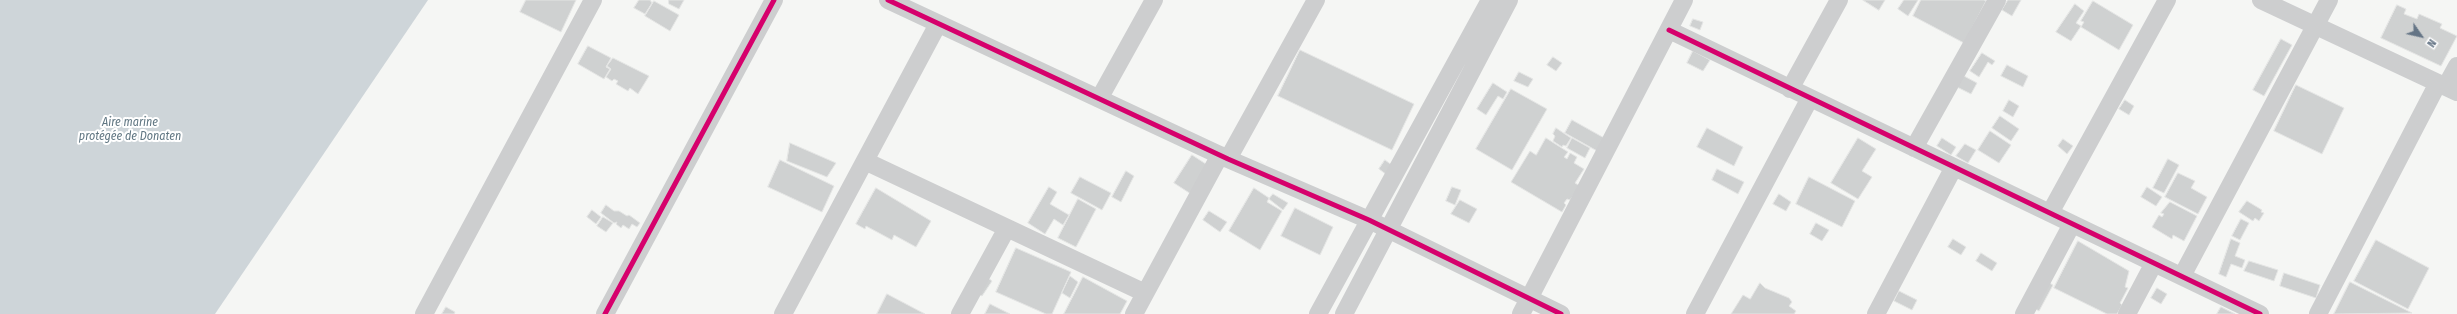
<!DOCTYPE html>
<meta charset="utf-8">
<style>
body{margin:0}
#map{position:relative;width:2457px;height:314px;overflow:hidden;background:#f5f6f4;font-family:"Fira Sans Condensed",sans-serif}
canvas{display:block}
.north{position:absolute;left:2401px;top:16px;width:40px;height:40px;-webkit-text-stroke:3px #fff;paint-order:stroke;rotate:124deg;font-size:11px;font-weight:700;line-height:16px;text-align:center;color:#647485}
.north::after{content:'';display:block;margin:auto;width:14px;height:18px;background:#647485;clip-path:polygon(50% 0,100% 100%,50% 72%,0 100%)}
</style>
<div id="map">
<canvas width="2457" height="314"></canvas>
<div class="north">N</div>
</div>
<script>
const ctx = document.querySelector('canvas').getContext('2d');
ctx.lineJoin = 'round';
function paint(path, color) { ctx.fillStyle = color; ctx.fill(path, 'evenodd'); }
function trace(path, color, width, dash) { ctx.strokeStyle = color; ctx.lineWidth = width; ctx.lineCap = dash ? 'butt' : 'round'; ctx.setLineDash(dash || []); ctx.stroke(path); }
function label(font, color, halo, rows, align = 'center') {
  ctx.font = font + ' "Fira Sans Condensed",sans-serif'; ctx.lineWidth = 4; ctx.setLineDash([]); ctx.textBaseline = 'middle'; ctx.strokeStyle = halo; ctx.fillStyle = color; for (const [text, x, y, turn = 0] of rows) {
    ctx.save(); ctx.translate(x, y); ctx.rotate((+turn || 0) * Math.PI / 180); ctx.textAlign = isNaN(turn) ? turn : align; if (halo) ctx.strokeText(text, 0, 0); ctx.fillText(text, 0, 0); ctx.restore();
  }
}
const water = new Path2D(`
 M0,0H428L215,314H0Z`);
const building = new Path2D(`
 M526,0H576L561,32L520,12Z
 M639,0H650L652,3L645,14L634,8Z
 M669,0H684L679,9L669,4Z
 M1863,0H1885L1879,10Z
 M1904,0H1918L1908,16L1898,9Z
 M1921,0H1984L1986,1L1964,43L1913,16Z
 M2008,0H2021L2012,16L2002,10Z
 M654,1L679,15L670,31L645,16Z
 M2093,1L2133,25L2119,50L2081,27L2084,22L2081,21Z
 M2075,4L2084,11L2076,23L2081,26L2071,41L2056,32Z
 M2397,5L2406,9L2404,14L2417,19L2419,14L2442,24L2440,28L2457,36L2441,66L2381,38Z
 M1693,19L1703,22L1700,30L1690,26Z
 M2281,39L2292,45L2264,96L2253,90Z
 M588,46L611,58L606,67L610,69L604,79L578,64Z
 M1300,50L1414,104L1392,150L1278,96Z
 M1693,51L1710,60L1703,71L1687,63Z
 M1982,53L1995,61L1992,65L1988,62L1979,77L1970,71Z
 M1553,57L1562,63L1556,71L1547,65Z
 M613,58L649,76L638,94L630,88L628,91L616,84L618,81L614,79L612,81L606,77L611,69L607,66Z
 M2007,65L2028,76L2023,87L2001,76Z
 M1519,72L1533,79L1528,87L1514,81Z
 M1964,76L1977,83L1971,94L1957,87Z
 M1493,83L1507,92L1503,99L1498,96L1486,115L1477,109Z
 M2296,85L2344,108L2322,154L2274,131Z
 M1511,89L1547,109L1512,170L1476,149Z
 M2009,100L2019,106L2013,117L2003,111Z
 M2125,100L2134,106L2129,115L2119,109Z
 M2000,116L2019,129L2011,141L1992,128Z
 M1572,120L1606,139L1599,152L1565,133Z
 M1556,128L1571,138L1566,146L1563,145L1562,147L1553,141L1555,136L1553,134Z
 M1707,128L1743,147L1734,166L1697,147Z
 M1990,131L2011,145L1999,163L1978,150Z
 M1546,138L1568,152L1564,157L1567,159L1570,153L1577,157L1574,163L1584,169L1575,183L1580,186L1570,200L1567,199L1564,203L1566,205L1562,212L1511,182L1530,151L1536,155Z
 M1572,138L1590,148L1585,158L1567,148Z
 M1858,138L1876,149L1862,171L1872,177L1858,199L1831,183Z
 M1942,138L1956,147L1951,155L1937,146Z
 M2063,139L2073,146L2067,154L2058,146Z
 M790,143L836,163L827,177L787,161Z
 M1965,144L1976,150L1968,163L1956,156Z
 M1192,155L1209,166L1191,194L1174,183Z
 M2168,159L2179,165L2164,193L2153,188Z
 M780,160L834,186L822,212L768,187Z
 M1385,160L1393,166L1387,175L1379,169Z
 M1717,169L1744,182L1738,194L1712,180Z
 M1126,171L1134,176L1121,202L1112,197Z
 M2178,173L2195,181L2191,188L2207,197L2198,214L2165,197Z
 M1080,177L1111,193L1102,210L1071,193Z
 M1809,177L1855,201L1842,227L1796,204Z
 M1049,187L1057,192L1050,204L1069,215L1063,225L1054,219L1045,234L1028,223Z
 M1452,187L1461,190L1455,205L1446,201Z
 M2147,187L2162,197L2156,206L2141,197Z
 M876,188L931,221L916,247L894,235L892,240L866,226L865,229L856,224Z
 M1254,188L1269,198L1267,202L1282,211L1260,250L1229,231Z
 M1273,194L1288,203L1283,210L1269,199Z
 M1779,194L1791,202L1786,211L1773,204Z
 M1078,199L1096,209L1076,247L1058,238Z
 M1460,200L1477,209L1469,223L1451,214Z
 M2247,201L2262,210L2261,212L2264,213L2259,221L2255,218L2253,221L2239,212Z
 M2170,202L2197,216L2184,241L2173,235L2172,239L2152,227L2159,215L2162,217L2164,214L2161,213Z
 M606,205L614,211H619L627,216L629,215L640,223L637,227L632,224L629,229L623,225L621,228L616,224L617,222L614,223L601,213Z
 M1295,208L1333,227L1320,255L1281,236Z
 M592,210L601,217L596,224L587,217Z
 M1209,211L1227,222L1220,232L1203,220Z
 M603,217L613,223L606,232L597,226Z
 M2241,219L2249,223L2240,240L2232,236Z
 M1816,223L1829,230L1822,241L1810,234Z
 M1953,239L1966,247L1961,255L1948,247Z
 M2231,239L2240,243L2235,256L2245,260L2242,268L2231,264L2226,277L2219,274Z
 M2376,240L2429,268L2408,309L2354,281Z
 M2078,241L2129,271L2125,287L2128,288L2120,303L2122,305L2117,314H2107L2054,288Z
 M1016,248L1071,272L1052,314H1046L996,292Z
 M1981,253L1997,263L1992,271L1976,261Z
 M2249,261L2278,270L2274,281L2244,271Z
 M2284,273L2320,285L2316,298L2280,286Z
 M984,275L992,281L982,296L975,292Z
 M1070,276L1078,282L1070,298L1062,293Z
 M1083,277L1127,301L1120,314H1064Z
 M2044,280L2053,285L2039,311L2029,305Z
 M2350,282L2412,313L2334,314Z
 M1760,283L1765,288L1789,298L1792,302L1789,306L1796,311L1794,314H1731L1743,295L1750,299Z
 M2157,288L2167,294L2161,304L2151,298Z
 M1899,291L1917,300L1912,310L1894,301Z
 M887,294L925,314H877Z
 M990,304L1010,314H985Z
 M446,307L455,312L454,314H442Z
 M2221,307L2235,314H2217Z`);
const minor = new Path2D(`
 M888,0L1228,159L1369,220L1561,314
 M2261,0L2457,92
 M1669,30L2260,314
 M2446,86L2457,66
 M1790,89L1839,0
 M1099,99L1154,0
 M1914,148L1997,0
 M1228,159L1316,0
 M865,161L1145,293
 M2050,213L2167,0
 M2182,276L2329,0
 M424,314L593,0
 M605,314L774,0
 M783,314L938,24
 M960,314L1007,228
 M1134,314L1220,155
 M1318,314L1490,0
 M1344,314L1509,0
 M1521,314L1684,0
 M1695,314L1810,98
 M1876,314L1954,167
 M2024,314L2072,224
 M2127,314L2154,263
 M2318,314L2438,83`);
const cycleway = new Path2D(`
 M888,0L1228,159L1369,220L1561,314
 M1669,30L2260,314
 M605,314L774,0`);
const waterNames = [
 ["Aire marine",130,123],
 ["protégée de Donaten",130,137]
];
paint(water, '#ced5d9');
paint(building, '#cfd1d1');
trace(building, '#e4e5e4', 1);
trace(minor, '#cdcecf', 18);
trace(cycleway, '#d6006c', 5);
label('italic 12px', '#607682', '#fff', waterNames);
</script>
